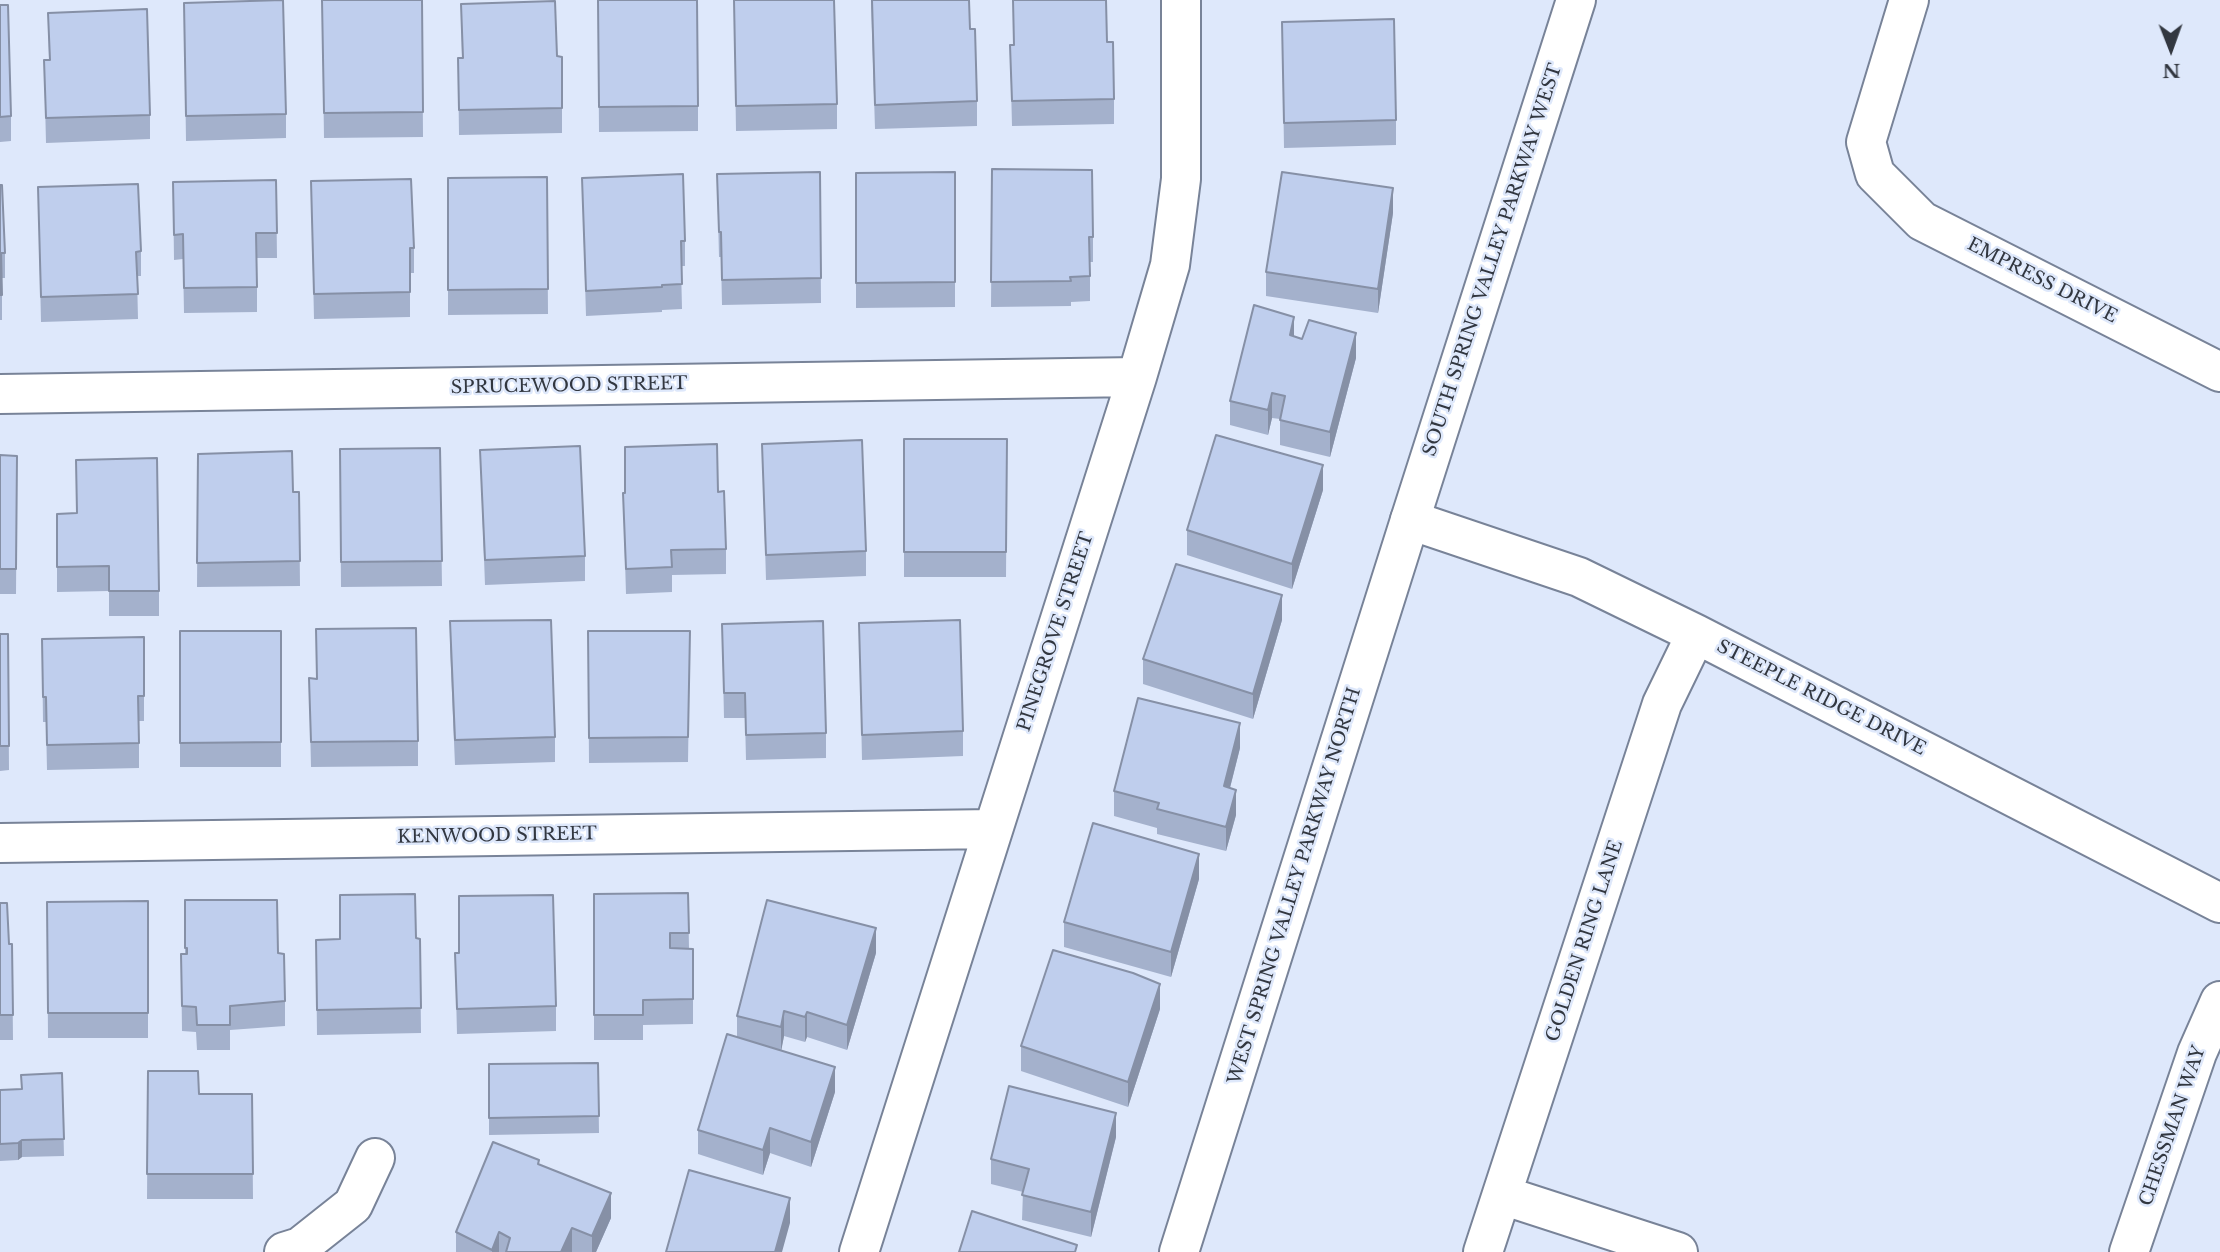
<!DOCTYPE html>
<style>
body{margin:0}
#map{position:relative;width:2220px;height:1252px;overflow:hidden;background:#dee8fb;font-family:"Libre Baskerville",serif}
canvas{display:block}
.north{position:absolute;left:2136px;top:14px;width:70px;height:70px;-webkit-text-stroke:5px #dee8fb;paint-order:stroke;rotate:179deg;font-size:19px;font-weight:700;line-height:28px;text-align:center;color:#323740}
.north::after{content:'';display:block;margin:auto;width:24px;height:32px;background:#323740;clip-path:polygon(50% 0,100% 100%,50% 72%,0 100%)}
</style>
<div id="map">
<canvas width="2220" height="1252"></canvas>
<div class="north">N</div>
</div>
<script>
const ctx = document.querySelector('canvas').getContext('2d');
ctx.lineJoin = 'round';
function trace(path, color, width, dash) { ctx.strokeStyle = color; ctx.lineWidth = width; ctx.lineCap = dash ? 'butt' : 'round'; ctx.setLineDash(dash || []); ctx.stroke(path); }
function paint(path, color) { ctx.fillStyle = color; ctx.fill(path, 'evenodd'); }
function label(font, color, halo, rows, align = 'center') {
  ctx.font = font + ' "Libre Baskerville",serif'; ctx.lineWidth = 5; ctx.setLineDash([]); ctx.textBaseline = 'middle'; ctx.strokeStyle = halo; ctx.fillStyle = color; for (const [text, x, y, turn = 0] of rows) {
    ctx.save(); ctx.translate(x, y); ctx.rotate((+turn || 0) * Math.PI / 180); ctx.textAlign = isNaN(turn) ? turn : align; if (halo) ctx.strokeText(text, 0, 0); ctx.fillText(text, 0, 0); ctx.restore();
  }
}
const street = new Path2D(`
 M1909,0L1866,142L1875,174L1922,221L2220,372
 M0,394L1137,377
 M1410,520L1579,577L1696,634L2220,903
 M0,843L993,829
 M1502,1195L1678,1252
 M284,1252L300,1247L353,1205L375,1158
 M859,1252L1137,377L1170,265L1181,179V0
 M1483,1252L1662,704L1696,634
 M2129,1252L2197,1053L2220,1001`);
const secondary = new Path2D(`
 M1179,1252L1410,520L1576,0`);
const wall = new Path2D(`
 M322,0H422L423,137L324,138Z
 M598,0L698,106V131L599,132Z
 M734,0L837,104V129L736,131Z
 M871,0L970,29L977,101V126L875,129Z
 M1013,0L1107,42L1114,99V124L1012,126L1010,45H1013Z
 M184,3L286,114V138L186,141Z
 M461,4L557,56L562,57V133L459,135L458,58H462Z
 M0,5L11,116V141L0,142Z
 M48,13L150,115V139L46,143L44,60H49Z
 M1282,22L1396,120V145L1284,148Z
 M992,169L1093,237V262H1090V301L1071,302V306L991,307Z
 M820,172L821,303L722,305L721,257H719L717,174Z
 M955,172V307L856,308V173Z
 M547,177L548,314L448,315V178Z
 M582,178L685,241V266H681L682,309L662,310V312L586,316Z
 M276,180L277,258H257V312L184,313L183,259L174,260L173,182Z
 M311,181L414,248V273H410V317L314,319Z
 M0,185L5,253V278H2V320H0Z
 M38,187L141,251V276H137L138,319L41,322Z
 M1393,213L1378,313L1266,296V272Z
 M1294,336L1356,358L1330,457L1280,445V419L1272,418L1268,435L1230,425V401Z
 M904,439H1007L1006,577H904Z
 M762,444L866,551V576L766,580Z
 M440,448L442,586L341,587L340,449Z
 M480,450L585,556V581L485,585Z
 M198,454L293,492H299L300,586L197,587Z
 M0,455L17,456L16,594H0Z
 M1323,490L1292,589L1187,555V530Z
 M718,492L726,549V574L672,575V592L626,594L623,493Z
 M57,514L159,591V616H109V591L57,592Z
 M1282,620L1253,719L1143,684V659Z
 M450,621L555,737V762L455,765L450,646Z
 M859,623L963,731V756L862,760Z
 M722,624L826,733V758L746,760L745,718H724Z
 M180,631H281V767H180Z
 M588,631H690L688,762L589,763Z
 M0,634H8L9,770L0,771Z
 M144,637V721H139V768L47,770L46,722H43L42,639Z
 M309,678L418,741V766L311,767Z
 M1240,748L1230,788L1236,815L1226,851L1157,834V828L1114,816V791Z
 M1199,879L1171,977L1064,947V922Z
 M688,893L689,949H693V1024L643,1025V1040H594V894Z
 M185,900L278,953L285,1001V1026L230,1030V1050H197L196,1032L182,1031L181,954H185Z
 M148,901V1038H48L47,902Z
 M0,903L9,944H12L13,1040H0Z
 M416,938L420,939L421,1033L317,1035L316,940Z
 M455,953L556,1006V1031L457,1034Z
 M876,953L847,1050L807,1037L805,1042L784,1036L781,1050L835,1092L811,1167L770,1153L763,1175L698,1154V1130L737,1037V1016Z
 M1160,1009L1128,1107L1021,1071V1046Z
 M598,1063L599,1133L489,1135V1064Z
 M148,1071L199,1094H252L253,1199H147Z
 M62,1073L64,1156L22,1157L18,1160L0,1161V1090L21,1089V1075Z
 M1116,1137L1091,1237L1022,1220L1023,1192L991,1184V1159Z
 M539,1164L611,1218L596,1252H456V1232Z`);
const shadedWall = new Path2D(`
 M1393,188V213L1378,313V289Z
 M1294,317V342L1290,335Z
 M1356,333V358L1330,457V432Z
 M1272,393V418L1268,435V410Z
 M1323,465V490L1292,589V564Z
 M1282,595V620L1253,719V694Z
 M1240,723V748L1224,811V786Z
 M1236,790V815L1226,851V827Z
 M1199,854V879L1171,977V952Z
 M876,928V953L847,1050V1025Z
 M1160,984V1009L1128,1107V1082Z
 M784,1011V1036L781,1052V1027Z
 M807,1012V1037L805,1042V1017Z
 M835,1067V1092L811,1167V1142Z
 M1116,1113V1137L1091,1237V1212Z
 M770,1128V1153L763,1175V1150Z
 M22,1140V1157L18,1160V1143Z
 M611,1193V1218L596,1252H592V1236Z
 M790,1198V1223L782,1252H775Z
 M572,1228V1252H561Z
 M499,1232V1252H492V1250Z`);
const building = new Path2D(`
 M283,0L286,114L186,116L184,3Z
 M322,0H422L423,112L324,113Z
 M598,0H697L698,106L599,107Z
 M734,0H834L837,104L736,106Z
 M872,0H969L970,29H975L977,101L875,105Z
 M1013,0H1106L1107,42H1113L1114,99L1012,101L1010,45H1014Z
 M555,1L557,56L562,57V108L459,110L458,58H463L461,4Z
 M0,5H8L11,116L0,117Z
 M147,9L150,115L46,118L44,60H50L48,13Z
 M1394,19L1396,120L1284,123L1282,22Z
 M992,169L1092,170L1093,237H1089L1090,276L1070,277L1071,281L991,282Z
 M820,172L821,278L722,280L721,232H719L717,174Z
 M955,172V282L856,283V173Z
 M1282,172L1393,188L1378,289L1266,272Z
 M683,174L685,241H681L682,284L662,285V287L586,291L582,178Z
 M547,177L548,289L448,290V178Z
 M411,179L414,248H410V292L314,294L311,181Z
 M276,180L277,233H256L257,287L184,288L183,234L174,235L173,182Z
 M138,184L141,251L136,252L138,294L41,297L38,187Z
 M0,185H2L5,253H1L2,295H0Z
 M1254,305L1294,317L1290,335L1302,339L1309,320L1356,333L1330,432L1280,420L1285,396L1272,393L1268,410L1230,401Z
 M1216,435L1323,465L1292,564L1187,530Z
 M904,439H1007L1006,552H904Z
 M862,440L866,551L766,555L762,444Z
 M717,444L718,492L724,491L726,549L671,550L672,567L626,569L623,493H625V447Z
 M580,446L585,556L485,560L480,450Z
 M440,448L442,561L341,562L340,449Z
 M292,451L293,492H299L300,561L197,563L198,454Z
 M0,455L17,456L16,569H0Z
 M157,458L159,591H109V566L57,567V514L77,513L76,460Z
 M1176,564L1282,595L1253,694L1143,659Z
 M551,620L555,737L455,740L450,621Z
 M960,620L963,731L862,735L859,623Z
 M823,621L826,733L746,735L745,693H724L722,624Z
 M416,628L418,741L311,742L309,678L317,679L316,629Z
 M180,631H281V742L180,743Z
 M588,631H690L688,737L589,738Z
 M0,634H8L9,746H0Z
 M144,637V696H138L139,743L47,745L46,697H43L42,639Z
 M1138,698L1240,723L1224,786L1236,790L1226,827L1157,809L1159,803L1114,791Z
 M1093,823L1199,854L1171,952L1064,922Z
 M688,893L689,933H670V948L693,949V999L643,1000V1015H594V894Z
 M415,894L416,938L420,939L421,1008L317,1010L316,940L340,939V895Z
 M553,895L556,1006L457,1009L455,953H459V896Z
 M185,900H277L278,953L284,954L285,1001L230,1006V1025H197L196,1007L182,1006L181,954H187V948H185Z
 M767,900L876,928L847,1025L807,1012L805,1017L784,1011L781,1027L737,1016Z
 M148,901V1013H48L47,902Z
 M0,903H7L9,944H12L13,1015H0Z
 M1053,950L1133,973L1160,984L1128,1082L1021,1046Z
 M727,1034L835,1067L811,1142L770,1128L763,1150L698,1130Z
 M598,1063L599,1116L489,1118V1064Z
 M148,1071H198L199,1094H252L253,1174H147Z
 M62,1073L64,1139L22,1140L18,1143L0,1144V1090L22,1089L21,1075Z
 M1009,1086L1116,1113L1091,1212L1022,1195L1029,1169L991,1159Z
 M493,1142L539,1160L538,1164L611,1193L592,1236L572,1228L561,1252H506L510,1238L499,1232L492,1250L456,1232Z
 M689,1170L790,1198L775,1252H666Z
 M972,1211L1077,1245L1075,1252H959Z`);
const streetNames = [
 ["SOUTH SPRING VALLEY PARKWAY WEST",1493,260,-72],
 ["EMPRESS DRIVE",2042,281,27],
 ["SPRUCEWOOD STREET",569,386,-1],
 ["PINEGROVE STREET",1056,632,-72],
 ["STEEPLE RIDGE DRIVE",1821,698,27],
 ["KENWOOD STREET",497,836,-1],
 ["WEST SPRING VALLEY PARKWAY NORTH",1295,886,-73],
 ["GOLDEN RING LANE",1585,941,-72],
 ["CHESSMAN WAY",2173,1126,-71]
];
trace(street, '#788398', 42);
trace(secondary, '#788398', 42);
trace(street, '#fff', 38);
trace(secondary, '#fff', 38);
paint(wall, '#a4b1cc');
paint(shadedWall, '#8690a6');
paint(building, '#bfceed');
trace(building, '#8690a6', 2);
label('18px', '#323740', '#dee8fb', streetNames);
</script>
